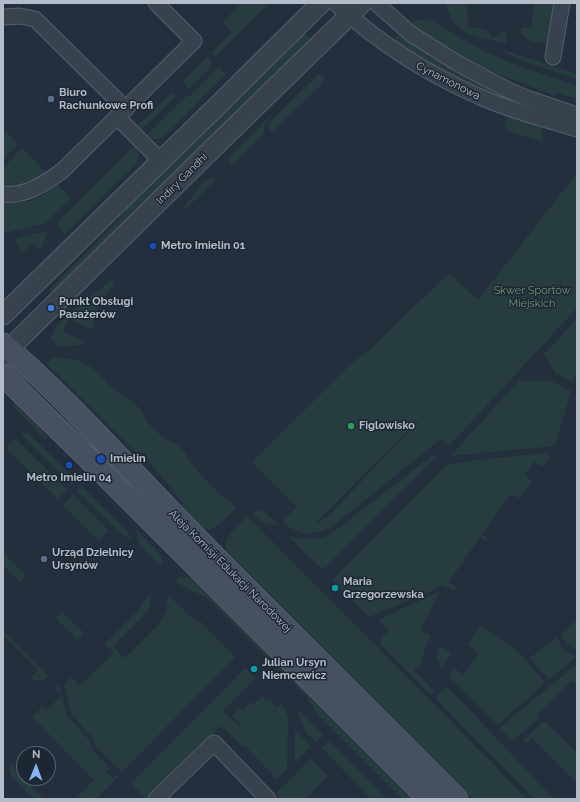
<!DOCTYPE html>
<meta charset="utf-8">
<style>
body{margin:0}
#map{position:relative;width:580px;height:802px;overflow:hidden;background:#242f3e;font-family:Raleway,sans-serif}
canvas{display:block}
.frame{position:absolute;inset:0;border:4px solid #b4bcc9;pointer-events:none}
.north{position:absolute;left:16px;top:746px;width:40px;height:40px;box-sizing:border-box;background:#1d2633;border:1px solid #59626f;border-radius:50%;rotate:1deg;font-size:11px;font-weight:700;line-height:16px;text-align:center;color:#b4bcc9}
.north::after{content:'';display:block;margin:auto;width:14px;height:18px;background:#8ab4f8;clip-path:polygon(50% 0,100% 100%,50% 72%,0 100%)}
</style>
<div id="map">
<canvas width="580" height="802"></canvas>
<div class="frame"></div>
<div class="north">N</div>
</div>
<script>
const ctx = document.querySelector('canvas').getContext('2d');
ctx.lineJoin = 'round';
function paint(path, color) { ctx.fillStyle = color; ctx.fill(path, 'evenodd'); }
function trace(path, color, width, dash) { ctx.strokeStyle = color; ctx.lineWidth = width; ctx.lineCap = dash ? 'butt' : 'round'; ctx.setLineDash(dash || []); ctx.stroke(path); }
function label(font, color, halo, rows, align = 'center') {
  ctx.font = font + ' Raleway,sans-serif'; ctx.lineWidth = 3; ctx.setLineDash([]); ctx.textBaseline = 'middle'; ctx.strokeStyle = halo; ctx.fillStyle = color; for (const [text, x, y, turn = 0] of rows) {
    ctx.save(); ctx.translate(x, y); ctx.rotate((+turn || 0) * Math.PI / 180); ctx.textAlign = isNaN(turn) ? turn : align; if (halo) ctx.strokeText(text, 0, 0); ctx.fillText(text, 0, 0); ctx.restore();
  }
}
const green = new Path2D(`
 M242,3H269L215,57L211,53L232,32L223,22Z
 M446,3H467L468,27L486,29L493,38L503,31H506V43C476,37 455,38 446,3Z
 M534,3H557L551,40L546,44L530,41L521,33V28L531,27Z
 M416,20H425L432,21C448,29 462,40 478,48C510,64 543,75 577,85V99L557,93L555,96C524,84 492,73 462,57C444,48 428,35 411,24Z
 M305,32L312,40L53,294L49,290L114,225L133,201Z
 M398,35L439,62L461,75L548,113L497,98L453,77L424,60L393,41Z
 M500,49L577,74V79L525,62L500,50Z
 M208,56L212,61L209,69L189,89L182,82Z
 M219,67L226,74L165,136C158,141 152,140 146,135L184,98L192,94Z
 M319,74L325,77L321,85L272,132L269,128V123Z
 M171,93L175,97L141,130L137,126Z
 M508,117L539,125L542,132L543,142L508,131L504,126Z
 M267,119L268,120L264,124V133L231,166L229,160L230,156Z
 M4,130L17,143V145L3,160Z
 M135,145L139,155L136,164L65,234L57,227L60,219Z
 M22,148L46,173C32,186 21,187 3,187V168Z
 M577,173V308L449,446L441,439L333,526C314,536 299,537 282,521L297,507L252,462L352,363L368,351L449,273L478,300ZM435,405L329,515L321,521L315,523Z
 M210,178L217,179L179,215L202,183Z
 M57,184L71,198L46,223L5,233L3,230V202C26,204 41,200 57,184Z
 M46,231H48L42,248H37L33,243L22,253H21L16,242L17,238Z
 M114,278L113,286C101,299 94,309 94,327H91L90,329L68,319L63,331L85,342C78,346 66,347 58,346L50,337L55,331L53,329L77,307Z
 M577,319V370L573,382L555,373L544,354Z
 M52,358C74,357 87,361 103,378C105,380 106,383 109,385C117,394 129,398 138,407C144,415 148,424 156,431C164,439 175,442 183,450C186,454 188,459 191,463C205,480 219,495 237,507C207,537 207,537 181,505L183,503L147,459V457L144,453H141L139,451L136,453L46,363Z
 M519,381H551L571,391L555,446L450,456Z
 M14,398L30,415L47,437L45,439L14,408Z
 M22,433H28L76,480L72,485L21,434Z
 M15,438L67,490L58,499L6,448Z
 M545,453L550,457L544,465L541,466L535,461L525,475L532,482L520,498L517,497L511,494L482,534L487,538L488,541H485L480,537L449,582L455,586L456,590L440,585L434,590L369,617L332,580L446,465L478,460Z
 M433,455L437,456L323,570L288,536C302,539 314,541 328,536Z
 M82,486L129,534L131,540L123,535L77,491Z
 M73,495L109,531L99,541L63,505Z
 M263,510L279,526L261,522L252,513Z
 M247,516L500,771L527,799H473L227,551C222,537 238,526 247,516Z
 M136,530L161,555L163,561L162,564L160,565L140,546Z
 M3,552L26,576L20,582L3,565Z
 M179,577H188L197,581L414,799H402L317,714L306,696L207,598C197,591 183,590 175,580Z
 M440,591L420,630L431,635L424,651L422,662L414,670L434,691L431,695L380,644L381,638L389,630L378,620Z
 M151,595L150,607L148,611L113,646L125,658L159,624L166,612L168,595L194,619L200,621L235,657L122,772L97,748L93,738L71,714L64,684L71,677L80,686L114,653L105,644L141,607L142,603Z
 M62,612L84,633L77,640L56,618Z
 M577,619V651L566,643L562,636L563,633Z
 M481,625L511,646L524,658L545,683L498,725L451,679L450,674L453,667L463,675L479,654L467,644Z
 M3,631L48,676L46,679L37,681L30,678L38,670L3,635Z
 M557,637L562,648L576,657L549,680L530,658Z
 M438,646L452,652L442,668L437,658Z
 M577,664V686L571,681L538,714L540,717L513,741L499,728Z
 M245,668L256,678L223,711L241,727L242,726L232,716L240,708L243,710L251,702L254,704L263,696L267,701L270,699L277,707L281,703L288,716L287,769L277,779L245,746L243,747L221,726L145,799L131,783Z
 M57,685L60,689L67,716L90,741L92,750L110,768L106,772L113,778L117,775L118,777L96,799H75L94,780L32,717L42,707L46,711L62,695L54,688Z
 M447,686L554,799H534L435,698Z
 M296,708L323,735L316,742L306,732Z
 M544,721L577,753V784L532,738L526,744L523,741Z
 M295,731L311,747L295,762Z
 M329,741L387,799H371L322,748Z
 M311,758L328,776L305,799H281L276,794Z
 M9,763L44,799H34L11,776Z`);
const minor = new Path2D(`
 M335,3C378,42 425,73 478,96C508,110 545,119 577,129
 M376,3L411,34L457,63L508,90L527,98L577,115
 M3,17L20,16L35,19L126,109
 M553,57L562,3
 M117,117L161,161
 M3,194C26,197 45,183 62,171L194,41L156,3
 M156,799L214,743L268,799`);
const tertiary = new Path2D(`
 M3,315L215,108L321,3
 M3,355L206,155L362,3`);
const secondary = new Path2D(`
 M3,344C66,398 121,460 179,520C271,614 365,706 457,799
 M3,375L86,456L429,799`);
const markers = [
 [51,99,4,"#5c6f8a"],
 [153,246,4,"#1a4fb4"],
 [51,308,4,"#3f7fe0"],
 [351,426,4,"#2e9e5b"],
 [101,459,5,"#1a4fb4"],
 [69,465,4,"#1a4fb4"],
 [44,559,4,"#5c6f8a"],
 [335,588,4,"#0f9aa8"],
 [254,669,4,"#0f9aa8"]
];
const streetNames = [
 ["Cynamonowa",448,81,27],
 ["Indiry Gandhi",182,179,-45],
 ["Aleja Komisji Edukacji Narodowej",230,571,45]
];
const poiNames = [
 ["Biuro",59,93],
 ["Rachunkowe Profi",59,106],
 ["Metro Imielin 01",161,246],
 ["Punkt Obsługi",59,302],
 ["Pasażerów",59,315],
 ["Figlowisko",359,426],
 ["Imielin",110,459],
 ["Metro Imielin 04",69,478,"center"],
 ["Urząd Dzielnicy",52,553],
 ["Ursynów",52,566],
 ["Maria",343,582],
 ["Grzegorzewska",343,595],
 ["Julian Ursyn",262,663],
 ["Niemcewicz",262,676]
];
const parkNames = [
 ["Skwer Sportów",532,291],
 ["Miejskich",532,304]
];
paint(green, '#263c3f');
trace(minor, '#565f6c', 17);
trace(tertiary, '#565f6c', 21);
trace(secondary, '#565f6c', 23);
trace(minor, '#38414e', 15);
trace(tertiary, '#38414e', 19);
trace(secondary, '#465061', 21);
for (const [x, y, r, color] of markers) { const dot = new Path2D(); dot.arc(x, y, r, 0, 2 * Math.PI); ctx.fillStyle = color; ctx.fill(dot); trace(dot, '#1d2633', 1.5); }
label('11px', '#b4bcc9', '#1d2633', streetNames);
label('bold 11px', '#b4bcc9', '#1d2633', poiNames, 'left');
label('11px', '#6b9a76', '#1d2633', parkNames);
</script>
